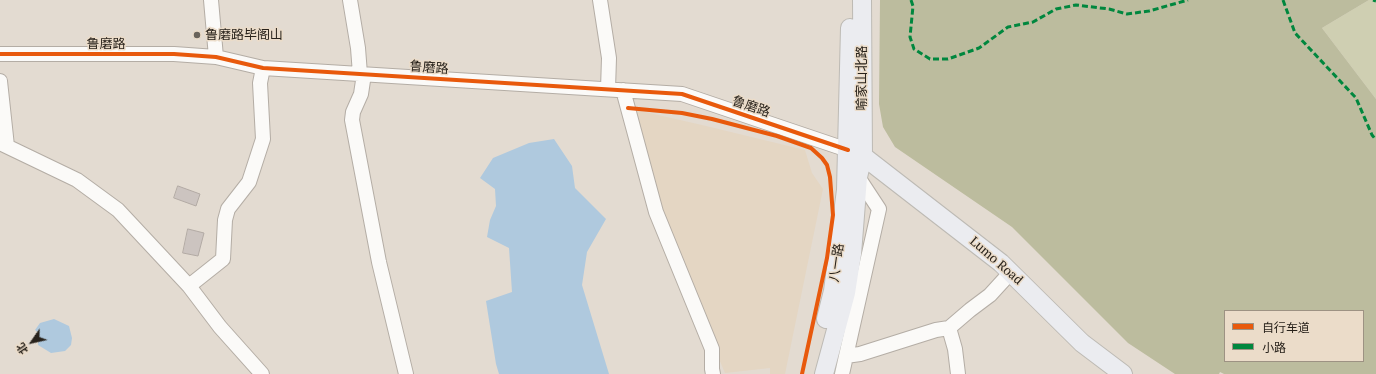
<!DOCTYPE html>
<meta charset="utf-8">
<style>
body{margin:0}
#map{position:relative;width:1376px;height:374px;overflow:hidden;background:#e3dbd1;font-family:"PT Serif","Noto Sans SC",serif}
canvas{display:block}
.legend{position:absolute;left:1224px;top:310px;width:140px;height:52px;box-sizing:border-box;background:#ebdcc9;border:1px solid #9d9283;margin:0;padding:5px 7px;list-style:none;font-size:12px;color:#28221b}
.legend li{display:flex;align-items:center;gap:8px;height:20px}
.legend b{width:20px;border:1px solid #9d9283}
.north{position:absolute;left:12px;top:322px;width:40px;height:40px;-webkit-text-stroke:3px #ebdcc9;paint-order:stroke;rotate:236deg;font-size:11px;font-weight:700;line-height:16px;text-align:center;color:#28221b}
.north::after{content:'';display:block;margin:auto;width:14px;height:18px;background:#28221b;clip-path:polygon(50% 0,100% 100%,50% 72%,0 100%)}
</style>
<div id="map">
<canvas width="1376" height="374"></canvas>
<ul class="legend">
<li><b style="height:5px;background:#e8590c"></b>自行车道</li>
<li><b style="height:5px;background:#00873e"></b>小路</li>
</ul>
<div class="north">北</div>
</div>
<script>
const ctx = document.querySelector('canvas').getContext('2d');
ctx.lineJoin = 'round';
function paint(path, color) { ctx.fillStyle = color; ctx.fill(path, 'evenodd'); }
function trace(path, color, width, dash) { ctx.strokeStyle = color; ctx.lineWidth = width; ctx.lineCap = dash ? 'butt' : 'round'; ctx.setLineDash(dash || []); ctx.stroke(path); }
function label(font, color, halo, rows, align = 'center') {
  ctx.font = font + ' "PT Serif","Noto Sans SC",serif'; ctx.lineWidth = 3; ctx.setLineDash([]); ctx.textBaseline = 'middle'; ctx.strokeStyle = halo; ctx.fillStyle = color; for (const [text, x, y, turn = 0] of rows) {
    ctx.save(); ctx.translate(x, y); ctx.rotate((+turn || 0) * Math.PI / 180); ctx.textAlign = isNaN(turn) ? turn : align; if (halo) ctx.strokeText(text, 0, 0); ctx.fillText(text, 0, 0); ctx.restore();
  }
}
const built = new Path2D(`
 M636,110L702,125L805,150L812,173L823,189L785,374H770V368L725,373L666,236Z`);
const green = new Path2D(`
 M1369,0H1376V99L1322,28Z`);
const forest = new Path2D(`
 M880,0H1369L1322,28L1376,99V374H1224L1220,372L1219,374H1175L1128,343L1012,227L895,147L883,127L879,104ZM1225,311H1363V361H1225Z`);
const water = new Path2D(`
 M554,139L572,166L575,188L606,219L587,252L582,285L609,374H499L496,364L486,301L512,292L509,248L487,237L490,220L496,206L495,189L480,178L493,158L529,143Z
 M54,319L69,326L72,338L71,345L65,351L51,353L38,345L39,333L35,330L40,323Z`);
const building = new Path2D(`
 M178,186L200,194L196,206L174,198Z
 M188,229L204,233L198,256L183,253Z`);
const minor = new Path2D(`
 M211,0L216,57
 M350,0L358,48L360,74
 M600,0L609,58L608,89
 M0,54H174L216,57L263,68L682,94L848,150
 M364,74L361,94L353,112L352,120L379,262L406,374
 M0,81L7,146
 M623,90L656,212L712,349V369L713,374
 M0,143L77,180L118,210L189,286
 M846,356L860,354L936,330L949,328
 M262,374L220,327L189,286L223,259L225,220L228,209L249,182L263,139L260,83L263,68
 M842,374L879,209L858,177
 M958,374L955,349L949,328L970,310L990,295L1011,272`);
const major = new Path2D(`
 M853,152L863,156L1001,263L1082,343L1123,374
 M826,319L833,291L846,190L850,28
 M824,374L846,293L852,254L858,177L863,156L862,0`);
const quiet = new Path2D(`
 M911,0L913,6L910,37L914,49L930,59H948L979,48L1008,27L1033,22L1056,9L1076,5L1109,9L1127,14L1149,11L1188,0
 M1283,0L1295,33L1356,98L1372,135L1376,140
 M1373,0L1376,1`);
const cycleway = new Path2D(`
 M0,54H174L216,57L263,68L682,94L848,150
 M628,108L682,113L712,119L777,136L811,148L822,158L827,165L830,177L833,215L827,258L802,374`);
const markers = [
 [197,35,4,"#69635b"]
];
const poiNames = [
 ["鲁磨路毕阁山",205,35]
];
const streetNames = [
 ["鲁磨路",106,44],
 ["鲁磨路",429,68,4],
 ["喻家山北路",862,78,-90],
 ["鲁磨路",751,107,19],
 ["Lumo Road",996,261,41],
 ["八一路",837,263,-82]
];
paint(built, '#e4d6c3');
paint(green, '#cfcfb2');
paint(forest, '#bcbc9e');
paint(water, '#afc9de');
paint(building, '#ccc4c0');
trace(building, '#b2aaa4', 1);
trace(minor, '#b4ada5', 16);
trace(major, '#bdbab4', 20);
trace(minor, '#fbfaf8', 14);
trace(major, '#ebecf0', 18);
trace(quiet, '#00873e', 3, [6, 3]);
trace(cycleway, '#e8590c', 4);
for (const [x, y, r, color] of markers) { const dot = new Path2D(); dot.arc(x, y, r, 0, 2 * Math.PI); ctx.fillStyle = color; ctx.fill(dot); trace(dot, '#ebdcc9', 1.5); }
label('13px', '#28221b', '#ebdcc9', poiNames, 'left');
label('13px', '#28221b', '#ebdcc9', streetNames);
</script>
